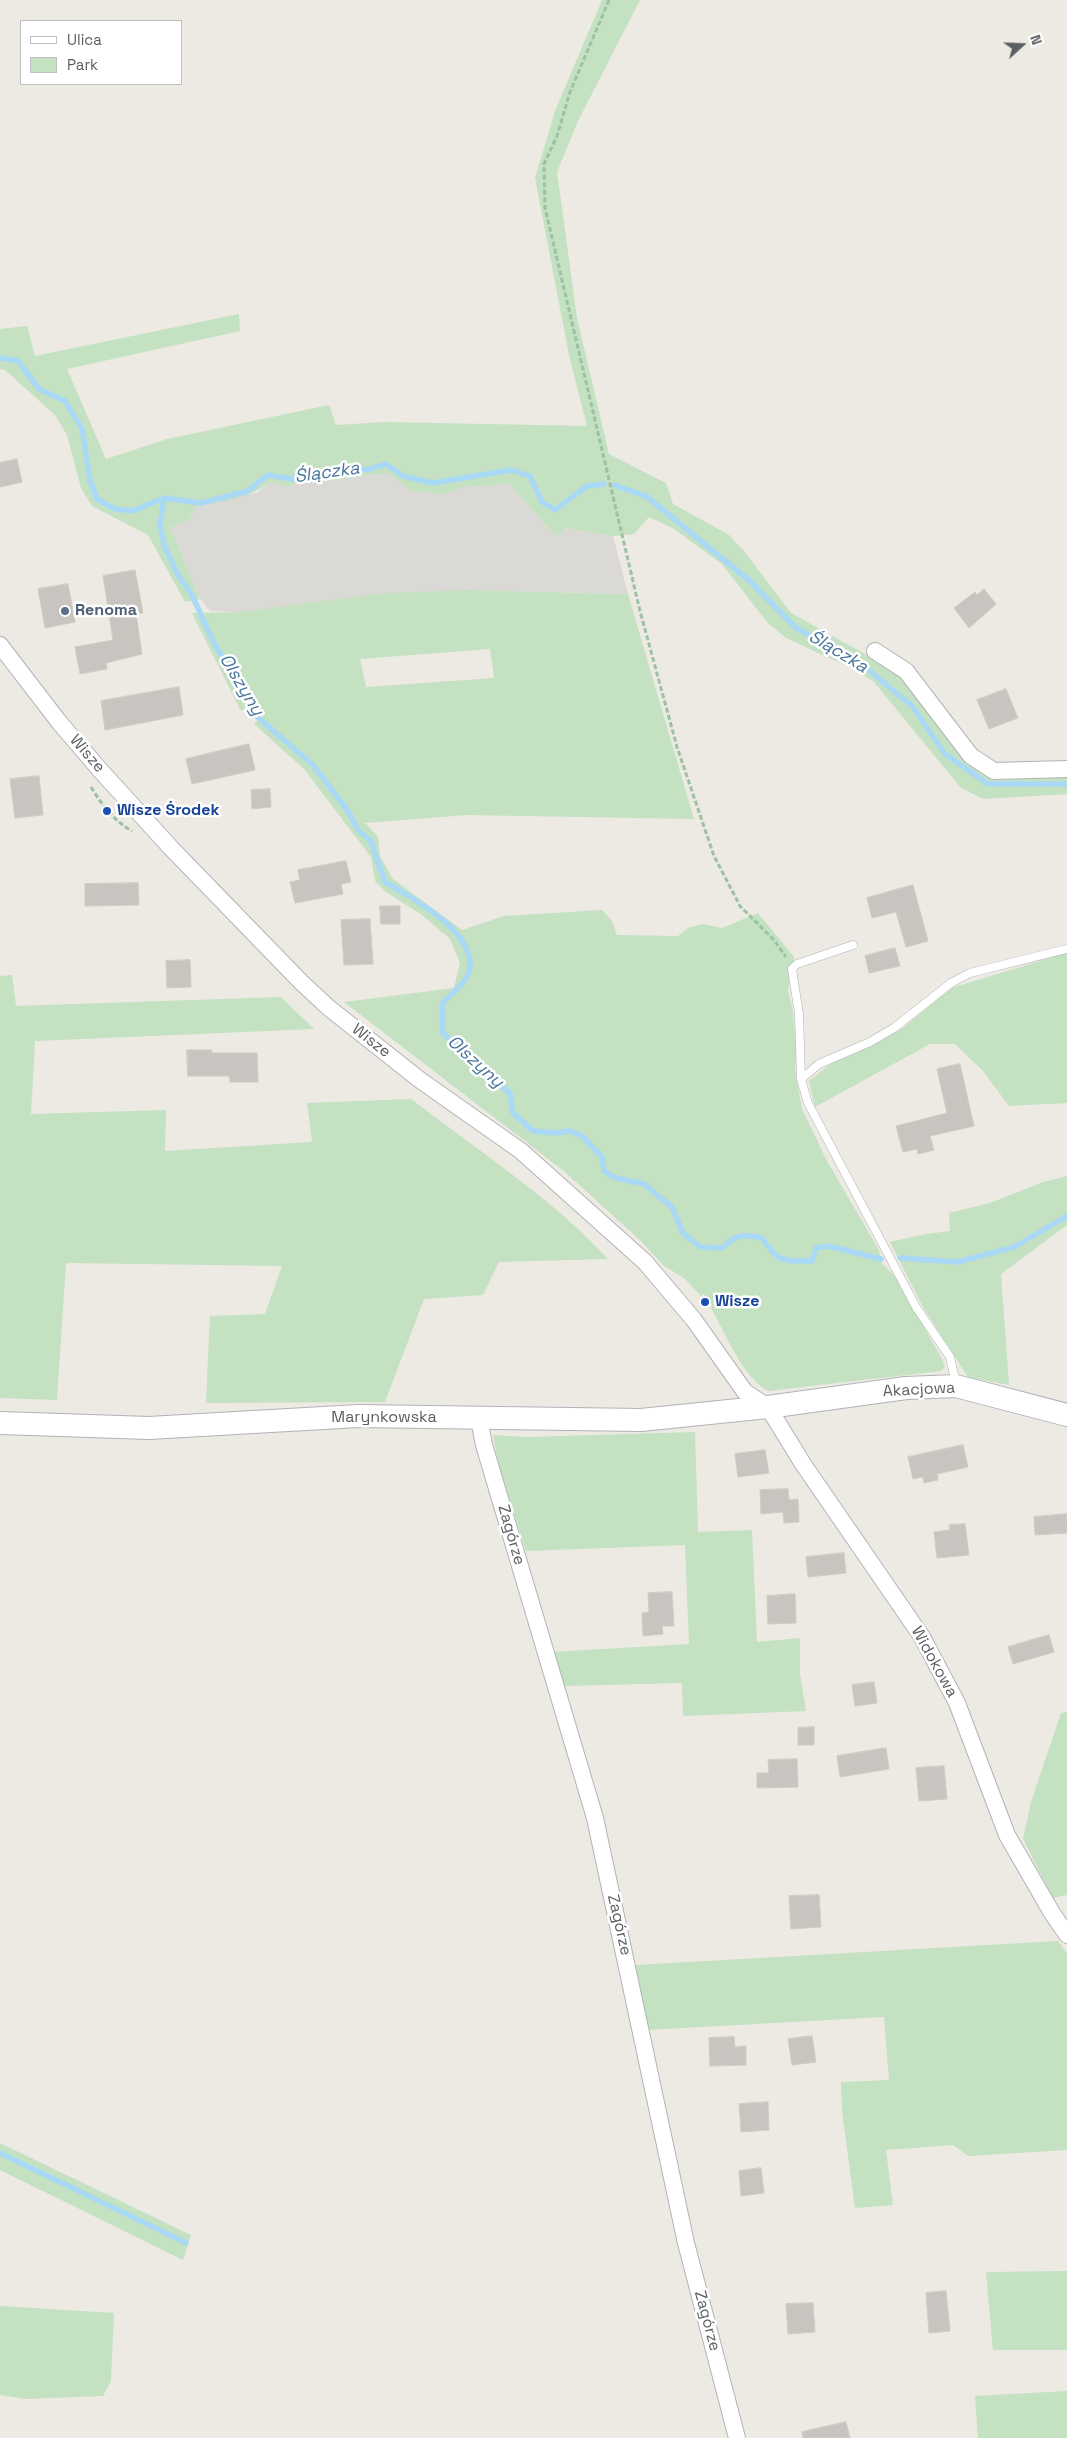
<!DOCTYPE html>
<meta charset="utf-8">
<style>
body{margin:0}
#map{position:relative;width:1067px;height:2438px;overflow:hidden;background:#eceae3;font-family:"Space Grotesk",sans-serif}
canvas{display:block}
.legend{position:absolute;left:20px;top:20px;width:162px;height:65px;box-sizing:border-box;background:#fff;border:1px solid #bdbfc0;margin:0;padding:6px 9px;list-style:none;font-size:15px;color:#5b5f62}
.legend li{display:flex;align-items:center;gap:10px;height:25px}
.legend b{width:25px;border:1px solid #bdbfc0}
.north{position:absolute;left:997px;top:20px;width:50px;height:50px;-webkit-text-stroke:4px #fff;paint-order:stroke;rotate:70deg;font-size:14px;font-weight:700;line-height:20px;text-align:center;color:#5b5f62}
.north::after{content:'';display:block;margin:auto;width:18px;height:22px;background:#5b5f62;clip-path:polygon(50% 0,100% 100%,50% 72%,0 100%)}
</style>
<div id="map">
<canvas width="1067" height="2438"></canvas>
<ul class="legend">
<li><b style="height:6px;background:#fff"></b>Ulica</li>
<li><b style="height:14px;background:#c4e1c2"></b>Park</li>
</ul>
<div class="north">N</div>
</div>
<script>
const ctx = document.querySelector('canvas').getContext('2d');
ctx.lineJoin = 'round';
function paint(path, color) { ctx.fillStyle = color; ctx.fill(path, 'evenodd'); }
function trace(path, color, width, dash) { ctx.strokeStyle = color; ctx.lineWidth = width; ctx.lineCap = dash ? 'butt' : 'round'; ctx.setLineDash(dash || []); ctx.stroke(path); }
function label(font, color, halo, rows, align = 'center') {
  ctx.font = font + ' "Space Grotesk",sans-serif'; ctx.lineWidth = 5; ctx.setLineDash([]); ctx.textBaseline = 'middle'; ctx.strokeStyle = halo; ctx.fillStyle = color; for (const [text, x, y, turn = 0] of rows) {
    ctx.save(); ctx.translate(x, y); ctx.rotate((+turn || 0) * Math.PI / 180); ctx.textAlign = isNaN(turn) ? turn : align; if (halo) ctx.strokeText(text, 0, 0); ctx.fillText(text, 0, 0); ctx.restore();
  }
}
const industrial = new Path2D(`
 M388,473L411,491L445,494L464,487L510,484L555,536L566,528L613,536L628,594L467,590L239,612L210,611L200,599L171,528L189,520L195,506L257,493L270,482L288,487L300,482H319Z`);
const green = new Path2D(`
 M602,0H640L578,121L557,172L577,318L609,454L666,483L673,504L729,535L744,551L791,613L899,673L960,753L983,775L1003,780L1067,775V794L983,799L961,788L874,682L851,668L786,638L767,622L722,564L674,529L649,517L634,534L613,536L566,528L555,536L510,484L464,487L445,494L411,491L388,473L319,482H300L288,487L270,482C247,500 223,501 196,506L189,520L171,528L200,599L185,602L148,535L92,506L81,488L67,435L55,415L5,370L0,369V329L27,326L35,356L239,314L240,331L67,369L106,459L167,439L329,405L336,425L385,422L587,426L569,355L535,178L555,111Z
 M467,590L628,594L694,819L467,815L365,823L378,837L380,856L393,879L462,930L504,916L602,910L612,921L617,935L678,936L688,928L703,924L722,928L758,913L794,957L788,991L792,1007L797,1052L795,1071L802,1109L827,1161L879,1250L882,1264L895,1276L942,1359L945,1367L941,1371L768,1391C742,1377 726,1334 711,1308L712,1305L704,1294L701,1296L685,1279L663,1265L642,1242L565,1172L344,1002L454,988L460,963L450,939L422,915L386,892L375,881L371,857L304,769L254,724L263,715L254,706L241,711L192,613L239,612L386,593ZM490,649L494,678L366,687L360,659Z
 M1067,953V1103L1009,1106L983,1071L955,1044H930L815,1107L809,1081L833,1062L875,1044L904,1027L951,988Z
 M12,975L16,1006L281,997L314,1029L35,1041L31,1114L166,1110L165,1151L312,1142L307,1103L411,1099C476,1149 552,1198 608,1259L499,1262L483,1295L424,1299L385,1402L206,1403L210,1316L265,1314L282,1266L66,1263L57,1400L0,1398V976Z
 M1067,1176V1225L1001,1274L1009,1385L968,1377L923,1307L890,1242L926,1234L950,1231L949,1213L990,1203L1043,1182Z
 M695,1432L698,1532L752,1530L757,1642L800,1638V1674L806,1711L683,1716L682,1683L564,1686L553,1652L689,1644L685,1545L526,1551L498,1463L493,1435L527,1437Z
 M1067,1712V1895L1053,1898L1023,1839L1031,1802L1061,1713Z
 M1058,1941L1067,1954V2150L968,2156L953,2145L886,2150L893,2205L855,2208L842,2111L841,2082L889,2080L884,2017L646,2030L636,1965Z
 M0,2143L191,2235L183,2260L0,2170Z
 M1067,2271V2350H993L986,2272Z
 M0,2306L114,2313L111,2381L103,2396L25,2399L0,2395Z
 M1067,2391V2438H978L975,2396Z`);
const stream = new Path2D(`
 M0,358L18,361L39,389L65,401L82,429L90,480L97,499L115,509L133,511L164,498L201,503L248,491L267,475L293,479L310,475L370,469L386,464L403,476L433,483L511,470L530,476L542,502L555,510L587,486L604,484
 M614,485L646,496L751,582L796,628L864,666L912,706L945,754L988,784H1067
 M164,498L160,525L164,545L177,573L192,595L213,641L254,714L313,765L348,811L358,830L371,841L385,882C412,898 479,933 469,972C468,980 448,997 442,1004L443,1033L477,1066L510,1093L513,1113L533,1131L555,1133L570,1131L582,1136L602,1157L604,1171L613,1177L644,1184L672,1207L683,1233L700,1247L722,1248C737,1234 742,1234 762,1238C778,1263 783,1261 812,1261L816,1248L829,1246L881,1259
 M900,1258L958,1262L1014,1247L1067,1216
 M0,2153L186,2243`);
const building = new Path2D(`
 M17,459L22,482L0,487V463Z
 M135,570L143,613L136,614L142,654L106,663L107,669L80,674L75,647L113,640L103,576Z
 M68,584L75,622L45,628L38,589Z
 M984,589L996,604L969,628L954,608L975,592L977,595Z
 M179,687L183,715L105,730L101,701Z
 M1006,689L1018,718L989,729L977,700Z
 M249,744L255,770L192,784L186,759Z
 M39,776L43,815L15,818L10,779Z
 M270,789L271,807L252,809L251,790Z
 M346,861L351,882L341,884L343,894L295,903L290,882L300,880L298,870Z
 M138,883L139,905L85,906V884Z
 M913,885L928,941L906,947L896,912L872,918L867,898Z
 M380,906H400V924H381Z
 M370,919L373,964L344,965L341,920Z
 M895,948L900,966L869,973L865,956Z
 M190,960L191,987L167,988L166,961Z
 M187,1050H212V1053H257L258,1082H230L229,1076H188Z
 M960,1064L974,1126L930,1136L934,1150L918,1154L917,1149L903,1152L896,1126L947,1113L937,1069Z
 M963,1445L968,1467L937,1474L938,1480L924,1483L923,1477L913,1479L908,1457Z
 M765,1450L769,1473L738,1477L735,1454Z
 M788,1489L789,1500L798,1499L799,1522L784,1523L783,1512L761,1514L760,1490Z
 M1067,1514V1533L1035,1535L1034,1517Z
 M965,1524L969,1555L937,1558L934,1532L950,1530L949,1525Z
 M844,1553L846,1573L808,1577L806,1557Z
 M672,1592L674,1626H662L663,1634L643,1636L642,1613L649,1612L648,1593Z
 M795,1594L796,1623L768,1624L767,1596Z
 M1049,1635L1054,1652L1013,1664L1008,1647Z
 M874,1682L877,1703L855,1706L852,1685Z
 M814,1727V1745H798V1728Z
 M886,1748L889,1769L840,1777L837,1756Z
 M797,1759L798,1787L757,1788V1773H769L768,1760Z
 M944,1766L947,1799L919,1801L916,1768Z
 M819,1895L821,1927L791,1929L789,1896Z
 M812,2036L816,2062L792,2065L788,2039Z
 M734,2037L735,2047L746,2046V2065L710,2066L709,2038Z
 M768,2102L769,2130L741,2132L739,2104Z
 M761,2168L764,2193L741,2196L739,2171Z
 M946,2291L950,2331L929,2333L926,2293Z
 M813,2303L815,2332L788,2334L786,2304Z
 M846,2422L850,2438H803L802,2432Z`);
const path = new Path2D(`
 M609,0L570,92L557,136L544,164L545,208L640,611L677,747L714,856L740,906L774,940L786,957
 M91,787C102,805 114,821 132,831`);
const lane = new Path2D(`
 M853,945L797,964L792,969L799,1014L801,1079L808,1103L916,1307L950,1357L956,1384
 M801,1079L819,1064L870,1042L894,1028L951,983L970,973L1067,949`);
const street = new Path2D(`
 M0,645L59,722L100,770L171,848L301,982L329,1008L420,1080L521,1151L645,1262L694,1320L745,1392L768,1407L803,1464L922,1637L957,1703L1007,1835L1052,1913L1067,1935
 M875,651L906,671L971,756L994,771L1067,769
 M479,1419L484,1445L595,1818L686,2243L737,2438`);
const secondary = new Path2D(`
 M0,1423L149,1428L358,1416L641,1420L768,1407L906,1388L956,1386L1067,1415`);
const markers = [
 [65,611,5,"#5c6f8a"],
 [107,811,5,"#1a4fb4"],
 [705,1302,5,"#1a4fb4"]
];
const serviceNames = [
 ["Renoma",75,611]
];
const streetNames = [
 ["Wisze",87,754,49],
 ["Wisze",371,1041,38],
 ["Akacjowa",919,1390,-3],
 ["Marynkowska",384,1418],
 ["Zagórze",511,1535,74],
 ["Widokowa",934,1662,61],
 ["Zagórze",619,1925,77],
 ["Zagórze",707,2321,75]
];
const transitNames = [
 ["Wisze Środek",117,811],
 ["Wisze",715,1302]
];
const waterNames = [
 ["Ślączka",327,473,-8],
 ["Ślączka",838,652,31],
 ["Olszyny",241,685,59],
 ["Olszyny",475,1062,42]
];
paint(industrial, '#dbd9d5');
paint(green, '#c4e1c2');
trace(stream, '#aad9f5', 5.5);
paint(building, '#c8c5c0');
trace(building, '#d0cbc2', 1);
trace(lane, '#b0b4b7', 9);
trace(street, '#b0b4b7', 18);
trace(secondary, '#b0b3b7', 24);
trace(path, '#9cc1a4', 3, [5, 2.5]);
trace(lane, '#fff', 8);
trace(street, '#fff', 16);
trace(secondary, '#fff', 22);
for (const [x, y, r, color] of markers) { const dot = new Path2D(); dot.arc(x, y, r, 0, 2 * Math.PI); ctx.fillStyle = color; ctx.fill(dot); trace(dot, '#fff', 2); }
label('bold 16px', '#4e5e75', '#fff', serviceNames, 'left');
label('16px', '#5b5f62', '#fff', streetNames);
label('bold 16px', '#164399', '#fff', transitNames, 'left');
label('italic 18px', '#47759c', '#fff', waterNames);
</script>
